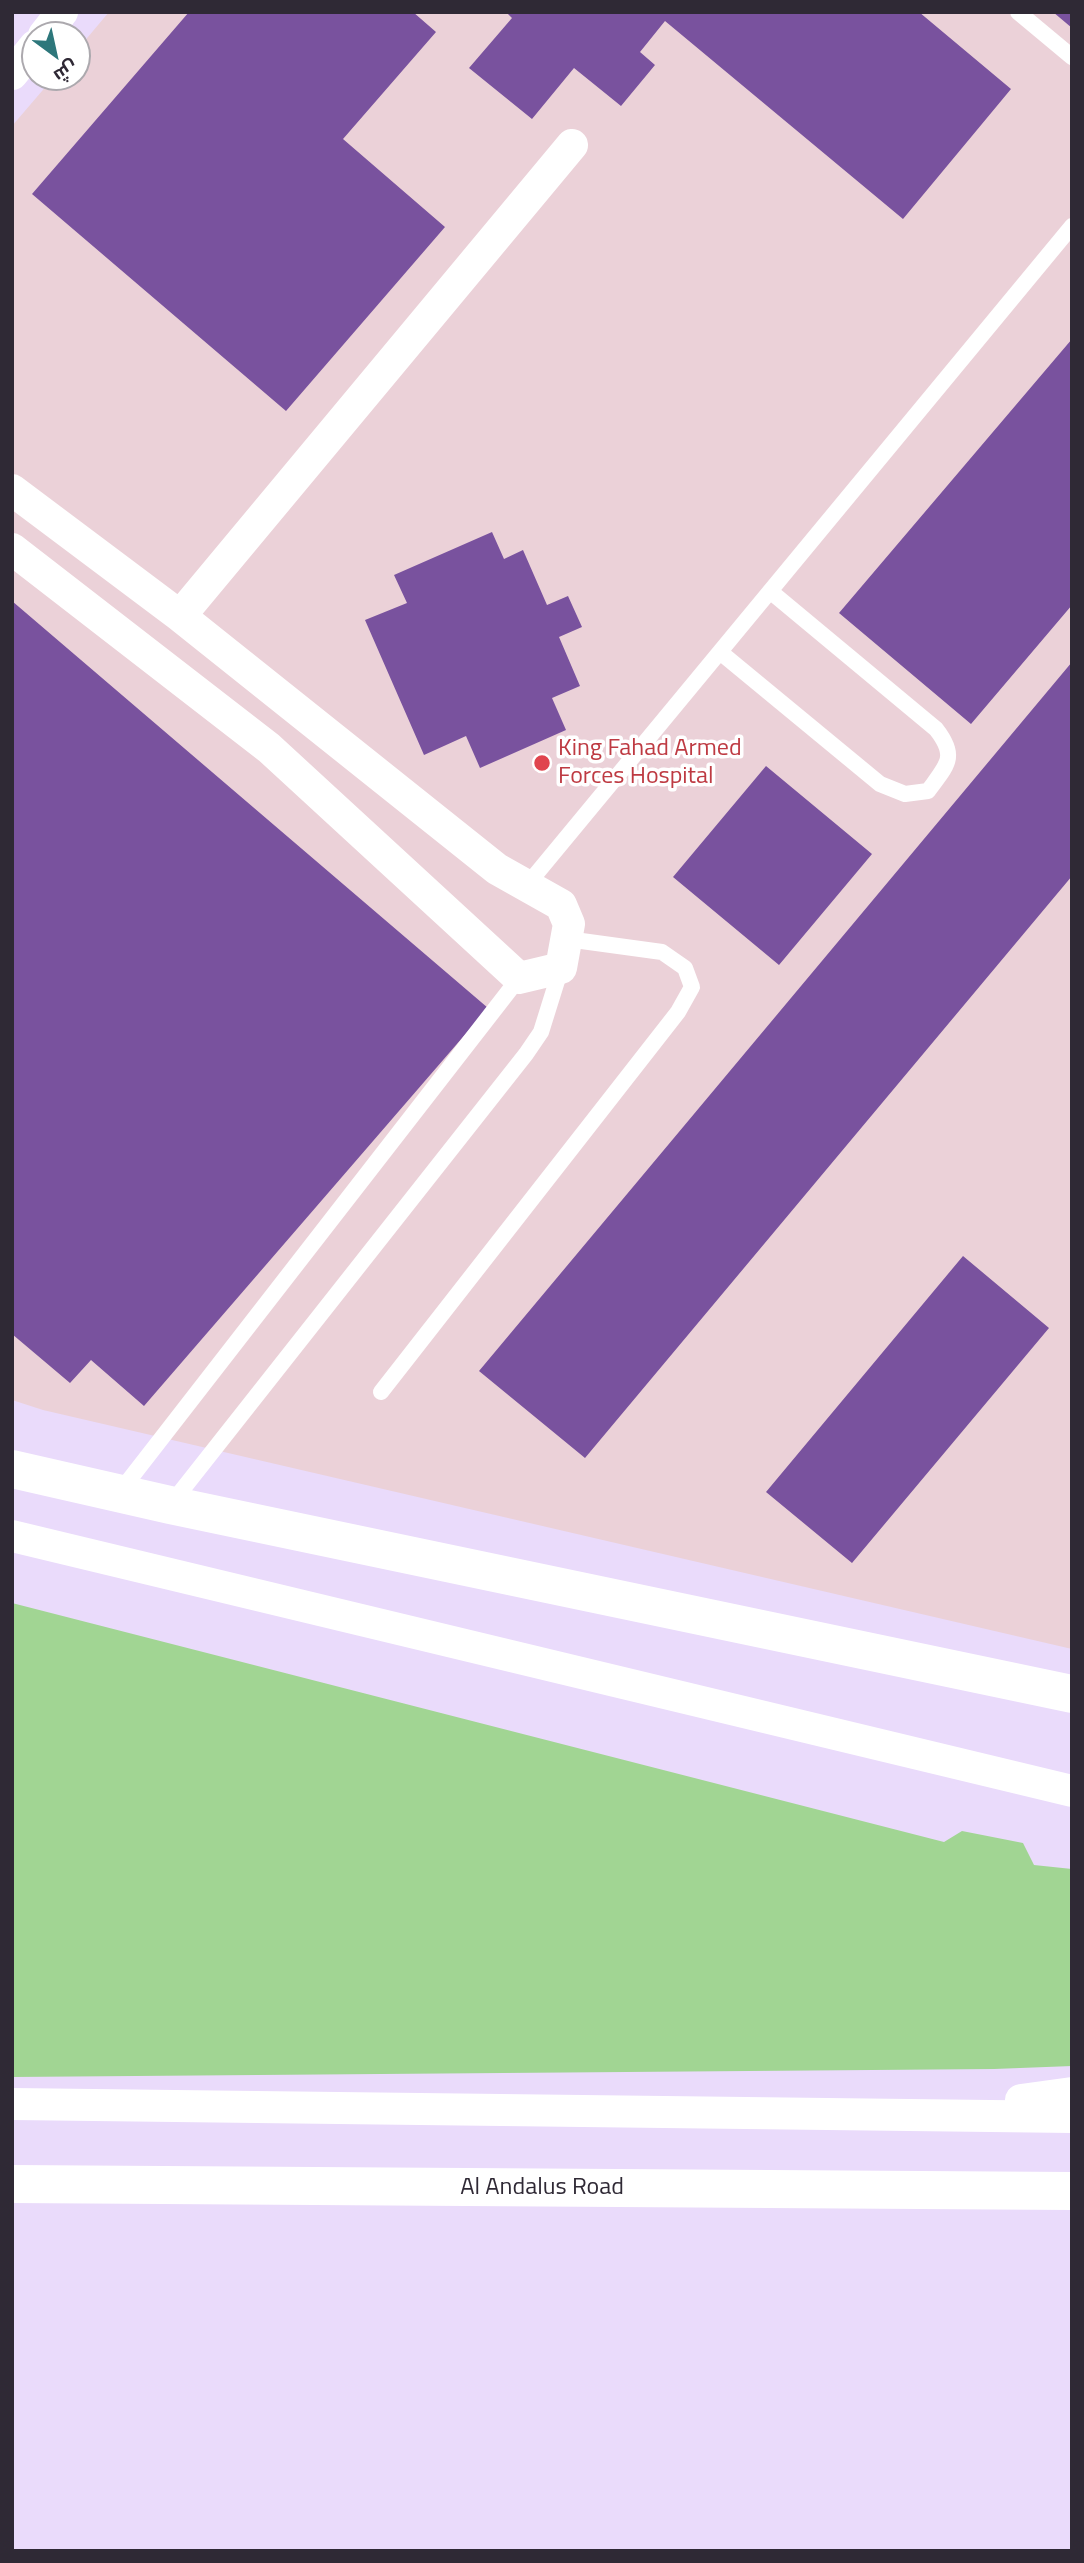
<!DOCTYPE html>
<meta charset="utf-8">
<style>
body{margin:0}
#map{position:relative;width:1084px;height:2563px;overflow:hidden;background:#eadbfb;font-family:"Titillium Web",Cairo,sans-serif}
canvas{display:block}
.frame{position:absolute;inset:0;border:14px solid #2f2935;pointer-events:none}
.north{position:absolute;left:21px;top:21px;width:70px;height:70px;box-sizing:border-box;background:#fff;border:2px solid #aca9ae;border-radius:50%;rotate:147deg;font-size:19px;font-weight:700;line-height:28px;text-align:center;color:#2f2935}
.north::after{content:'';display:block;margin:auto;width:24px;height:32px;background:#2d777b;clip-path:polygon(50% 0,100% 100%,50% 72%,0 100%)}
</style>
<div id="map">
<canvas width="1084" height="2563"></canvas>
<div class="frame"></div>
<div class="north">ش</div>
</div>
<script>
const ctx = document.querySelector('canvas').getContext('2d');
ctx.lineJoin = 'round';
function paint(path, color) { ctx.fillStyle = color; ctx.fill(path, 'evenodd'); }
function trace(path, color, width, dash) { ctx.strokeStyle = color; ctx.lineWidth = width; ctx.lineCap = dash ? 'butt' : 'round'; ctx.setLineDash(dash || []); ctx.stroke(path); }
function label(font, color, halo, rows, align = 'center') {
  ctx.font = font + ' "Titillium Web",sans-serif'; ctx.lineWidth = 7; ctx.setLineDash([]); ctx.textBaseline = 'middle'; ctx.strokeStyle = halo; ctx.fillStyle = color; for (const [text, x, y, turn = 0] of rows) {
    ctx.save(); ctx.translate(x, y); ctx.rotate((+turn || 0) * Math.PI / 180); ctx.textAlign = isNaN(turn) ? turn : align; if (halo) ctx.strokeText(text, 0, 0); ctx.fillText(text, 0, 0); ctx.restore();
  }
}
const medical = new Path2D(`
 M109,12H1072V1649L43,1410L12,1400V126L54,77H77V50Z`);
const green = new Path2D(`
 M12,1603L944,1842L962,1831L1023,1843L1034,1865L1072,1869V2066L994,2069L12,2077Z`);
const building = new Path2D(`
 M189,12H413L436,32L343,139L445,227L286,411L32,194Z
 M506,12H919L1011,89L903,219L665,21L640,52L655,65L621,106L574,68L532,119L469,68L512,18Z
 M1053,12H1072V28Z
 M1072,339V605L971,724L839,613Z
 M492,532L504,559L523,550L547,605L568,596L582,627L559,637L580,686L552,698L566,730L480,768L466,736L424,755L365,620L407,603L394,575Z
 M12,601L488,1008L144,1406L91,1360L70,1383L12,1334Z
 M1072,662V876L585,1458L479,1371Z
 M766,766L872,854L779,965L673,877Z
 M963,1256L1049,1328L852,1563L766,1492Z`);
const service = new Path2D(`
 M1018,12L1072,57
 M720,652L880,784L905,794L928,791C947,765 958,757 936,729L770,591
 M527,885L1072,226
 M381,1392L678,1012L692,987L685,968L662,952L567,939
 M119,1493L519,978
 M171,1504L526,1054L541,1032L561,968`);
const minor = new Path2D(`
 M44,35L62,12
 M12,74L35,46
 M12,490L180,616L497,869L561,905L569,924L561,968L519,978L269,748L12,549
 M180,616L572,145
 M12,1536L1072,1791
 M1021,2100L1072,2093
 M12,2104L1072,2117`);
const tertiary = new Path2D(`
 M12,1469L170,1505L1072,1694`);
const primary = new Path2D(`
 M12,2184L1072,2191`);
const markers = [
 [542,763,9,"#e0444e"]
];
const healthNames = [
 ["King Fahad Armed",558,749],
 ["Forces Hospital",558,777]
];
const streetNames = [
 ["Al Andalus Road",542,2188]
];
paint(medical, '#ebd1d8');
paint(green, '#a1d593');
paint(building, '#79529e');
trace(service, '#fff', 16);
trace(minor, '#fff', 32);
trace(tertiary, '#fff', 38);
trace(primary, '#fff', 38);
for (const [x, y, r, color] of markers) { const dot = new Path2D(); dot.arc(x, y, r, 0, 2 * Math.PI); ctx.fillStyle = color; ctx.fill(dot); trace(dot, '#fff', 2.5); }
label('24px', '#be3a42', '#fff', healthNames, 'left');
label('24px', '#2f2935', '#fff', streetNames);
</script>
